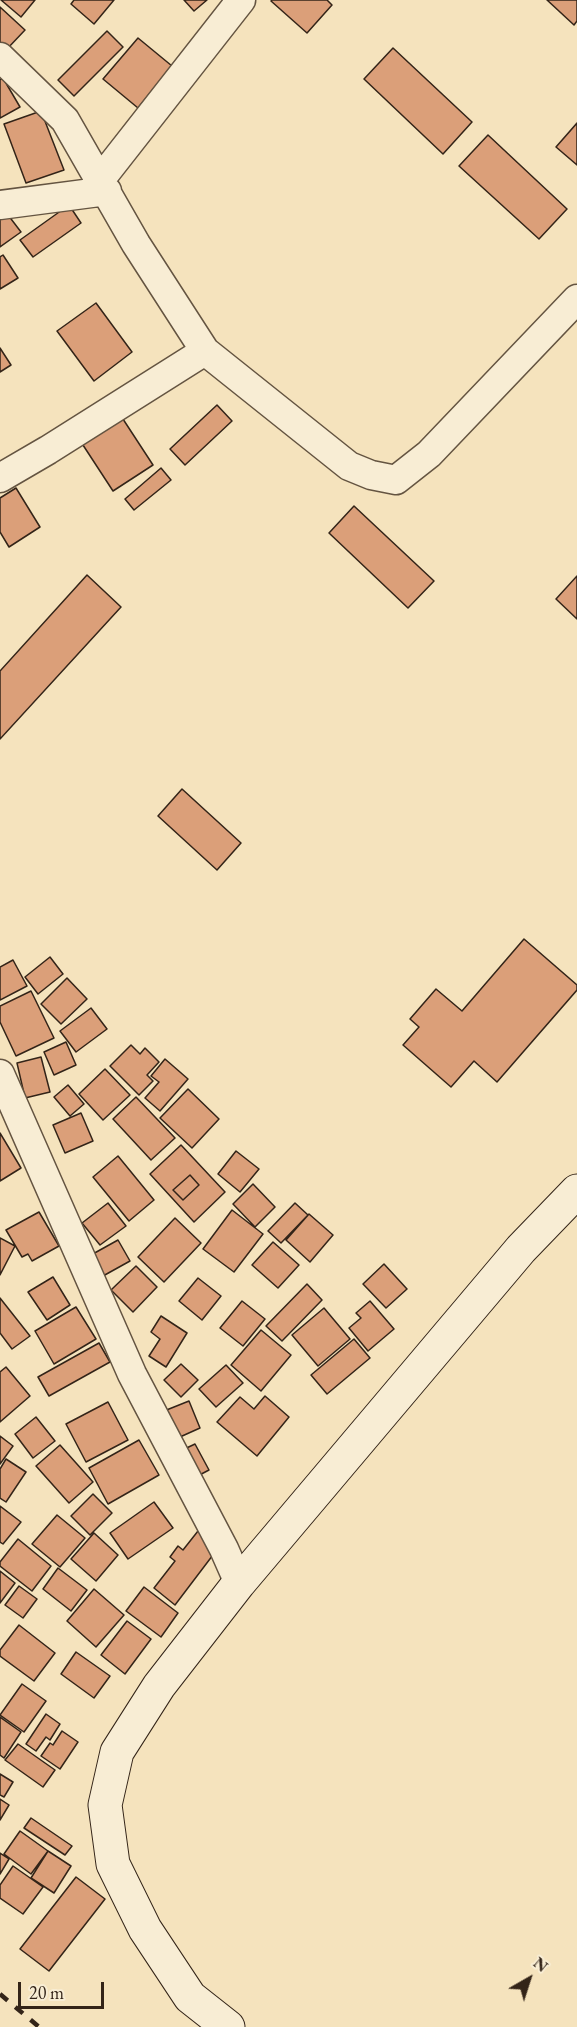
<!DOCTYPE html>
<style>
body{margin:0}
#map{position:relative;width:577px;height:2027px;overflow:hidden;background:#f5e3bd;font-family:"EB Garamond",serif}
canvas{display:block}
.north{position:absolute;left:499px;top:1949px;width:60px;height:60px;-webkit-text-stroke:4px #f8edd4;paint-order:stroke;rotate:39deg;font-size:16px;font-weight:700;line-height:24px;text-align:center;color:#332418}
.north::after{content:'';display:block;margin:auto;width:21px;height:27px;background:#332418;clip-path:polygon(50% 0,100% 100%,50% 72%,0 100%)}
.scale{position:absolute;left:18px;top:1982px;width:86px;height:27px;box-sizing:border-box;border:3px solid #332418;border-top:0;padding-left:8px;font-size:18px;line-height:21px;white-space:nowrap;color:#332418;-webkit-text-stroke:4px #f8edd4;paint-order:stroke}
</style>
<div id="map">
<canvas width="577" height="2027"></canvas>
<div class="north">N</div>
<div class="scale">20 m</div>
</div>
<script>
const ctx = document.querySelector('canvas').getContext('2d');
ctx.lineJoin = 'round';
function paint(path, color) { ctx.fillStyle = color; ctx.fill(path, 'evenodd'); }
function trace(path, color, width, dash) { ctx.strokeStyle = color; ctx.lineWidth = width; ctx.lineCap = dash ? 'butt' : 'round'; ctx.setLineDash(dash || []); ctx.stroke(path); }
const building = new Path2D(`
 M1,0H35L21,17Z
 M74,0H114L94,24L71,4Z
 M184,0H207L194,11Z
 M272,0H327L332,5L307,33L271,1Z
 M547,0H577V21L574,25Z
 M0,7L25,30L7,49L0,42Z
 M107,31L123,47L74,96L58,80Z
 M138,38L172,66L138,108L103,79Z
 M393,48L472,122L443,154L364,79Z
 M3,78L20,107L0,118V80Z
 M41,111L64,170L26,183L4,124Z
 M577,123V165L556,147Z
 M488,135L567,209L539,239L459,166Z
 M69,205L81,223L33,257L20,240Z
 M5,211L21,232L0,247V214Z
 M3,255L18,278L0,289V257Z
 M96,303L132,352L94,381L57,331Z
 M0,348L11,365L0,372Z
 M217,405L232,421L185,465L170,449Z
 M121,416L153,465L113,491L81,442Z
 M161,468L171,480L134,510L125,499Z
 M16,488L40,527L9,547L0,532V498Z
 M354,506L434,581L408,608L329,533Z
 M87,575L121,607L0,739V671Z
 M577,576V619L556,599Z
 M182,789L241,843L217,870L158,816Z
 M524,939L577,985V990L497,1082L474,1061L451,1087L403,1045L419,1027L410,1019L436,989L462,1011Z
 M50,957L63,974L38,994L25,977Z
 M13,960L27,986L0,1000V967Z
 M67,978L87,999L61,1024L41,1004Z
 M31,991L54,1038L16,1056L0,1022V1006Z
 M91,1008L107,1029L76,1052L60,1031Z
 M66,1042L76,1065L54,1075L44,1052Z
 M131,1045L140,1054L145,1048L159,1062L147,1075L153,1081L139,1095L110,1066Z
 M41,1057L50,1092L25,1098L17,1063Z
 M165,1059L188,1079L160,1111L145,1098L159,1082L151,1076Z
 M105,1069L130,1095L103,1120L79,1094Z
 M68,1085L84,1104L70,1116L54,1097Z
 M188,1089L219,1119L192,1148L160,1118Z
 M136,1097L175,1138L151,1160L113,1119Z
 M81,1113L93,1141L65,1153L53,1125Z
 M0,1133L21,1168L0,1181Z
 M181,1145L225,1192L194,1222L150,1174ZM190,1175L199,1185L183,1200L173,1190Z
 M236,1151L259,1169L240,1192L218,1174Z
 M118,1156L154,1200L129,1221L93,1177Z
 M190,1175L199,1185L183,1200L173,1190Z
 M253,1184L275,1207L255,1227L233,1204Z
 M108,1203L126,1226L100,1245L82,1223Z
 M295,1203L308,1215L281,1243L268,1231Z
 M232,1210L263,1234L234,1272L203,1249Z
 M39,1212L59,1246L32,1261L28,1254L22,1257L6,1230Z
 M309,1214L333,1235L310,1262L286,1240Z
 M175,1218L201,1243L164,1282L138,1257Z
 M0,1238L15,1246L0,1275Z
 M118,1240L130,1261L103,1276L91,1255Z
 M273,1242L299,1265L278,1288L252,1265Z
 M384,1264L407,1289L386,1308L363,1284Z
 M136,1266L157,1287L133,1312L111,1290Z
 M53,1277L70,1305L47,1320L28,1292Z
 M198,1278L221,1296L202,1320L179,1301Z
 M307,1284L322,1300L282,1341L266,1326Z
 M0,1298L30,1336L12,1349L0,1333Z
 M242,1301L265,1319L243,1346L220,1328Z
 M370,1301L394,1329L368,1351L349,1328L361,1318L356,1313Z
 M76,1307L96,1339L54,1364L35,1331Z
 M324,1308L350,1339L318,1366L292,1335Z
 M161,1316L187,1333L166,1367L149,1356L160,1339L151,1332Z
 M261,1330L291,1355L261,1391L231,1365Z
 M354,1339L370,1358L327,1394L311,1375Z
 M99,1343L110,1362L49,1396L38,1377Z
 M181,1364L198,1380L181,1397L164,1380Z
 M226,1365L243,1383L216,1407L199,1389Z
 M6,1367L30,1396L0,1422V1372Z
 M265,1396L289,1417L257,1456L217,1422L240,1397L254,1409Z
 M189,1401L200,1428L171,1441L159,1413Z
 M108,1402L128,1440L86,1462L66,1424Z
 M36,1417L55,1441L33,1458L15,1434Z
 M0,1436L13,1446L0,1464Z
 M139,1440L159,1475L108,1504L89,1468Z
 M195,1444L209,1470L190,1480L176,1453Z
 M60,1445L93,1482L69,1503L36,1466Z
 M6,1459L26,1472L6,1502L0,1498V1469Z
 M93,1494L112,1513L90,1535L71,1516Z
 M154,1502L173,1528L128,1559L110,1533Z
 M0,1506L21,1522L3,1544L0,1542Z
 M57,1515L85,1538L60,1567L32,1544Z
 M198,1531L219,1547L175,1605L154,1588L175,1561L170,1557L178,1546L183,1550Z
 M94,1533L118,1555L96,1581L71,1559Z
 M18,1539L51,1566L32,1591L0,1566V1562Z
 M58,1568L87,1590L71,1611L43,1589Z
 M0,1571L15,1583L0,1603Z
 M19,1586L37,1599L23,1618L5,1605Z
 M144,1587L178,1613L161,1637L126,1611Z
 M94,1589L124,1615L96,1647L67,1621Z
 M127,1621L151,1639L125,1674L101,1655Z
 M19,1625L55,1653L34,1681L0,1656V1650Z
 M76,1652L110,1676L94,1698L61,1674Z
 M22,1684L46,1701L24,1732L0,1715Z
 M46,1714L60,1724L50,1740L46,1737L36,1751L26,1744Z
 M0,1717L21,1732L4,1758L0,1755Z
 M62,1731L78,1742L60,1769L41,1756L50,1743L53,1745Z
 M18,1744L55,1770L43,1787L5,1760Z
 M0,1774L13,1782L4,1797L0,1795Z
 M0,1799L9,1805L0,1820Z
 M31,1818L72,1846L65,1855L24,1828Z
 M20,1831L48,1851L31,1874L4,1854Z
 M48,1851L71,1866L54,1893L31,1878Z
 M0,1853L9,1859L0,1874Z
 M13,1866L43,1887L23,1914L0,1898V1885Z
 M76,1877L105,1899L49,1971L20,1949Z`);
const street = new Path2D(`
 M0,57L65,120L136,244L205,351L349,466L371,475L396,480L429,454L577,299
 M100,180L241,0
 M0,205L107,191
 M0,478L48,450L205,351
 M0,1074L132,1374L224,1549L239,1583`);
const secondary = new Path2D(`
 M228,2027L190,1997L145,1929L113,1864L105,1805L117,1752L159,1686L239,1583L521,1249L577,1191`);
const rail = new Path2D(`
 M0,1994L39,2027`);
paint(building, '#db9f79');
trace(building, '#332418', 1.5);
trace(street, '#645441', 31);
trace(secondary, '#332418', 35);
trace(street, '#f8edd4', 28);
trace(secondary, '#f8edd4', 33);
trace(rail, '#332418', 4.5, [10, 10]);
</script>
